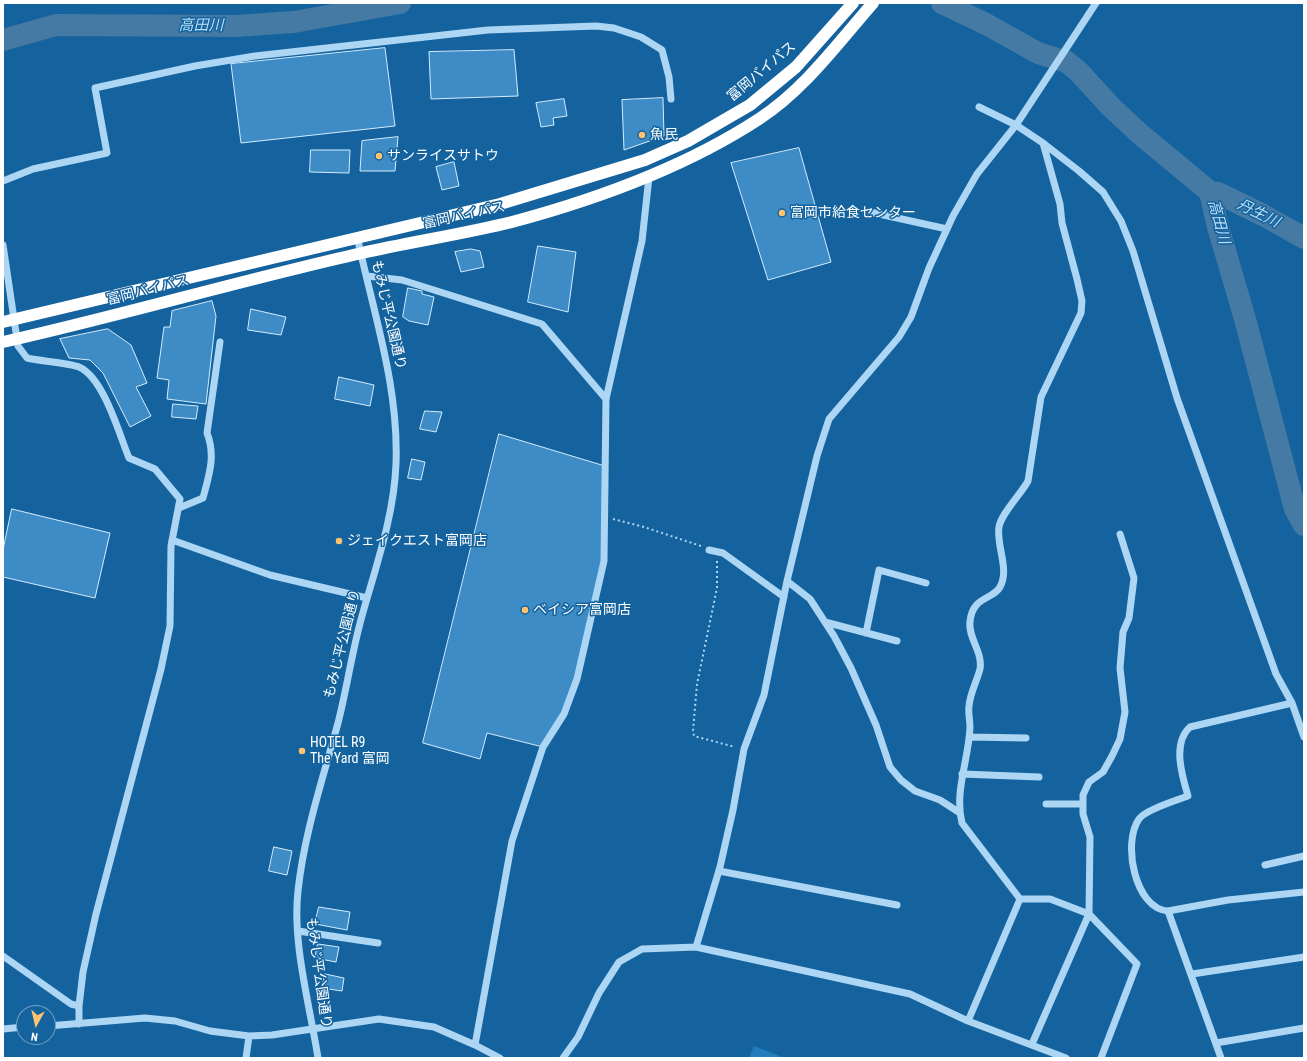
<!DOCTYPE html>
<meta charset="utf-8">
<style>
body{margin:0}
#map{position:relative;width:1307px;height:1061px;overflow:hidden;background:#14639e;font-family:"Roboto Condensed",sans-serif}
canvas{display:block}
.frame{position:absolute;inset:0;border:4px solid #fff;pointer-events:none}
.north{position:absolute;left:16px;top:1005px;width:40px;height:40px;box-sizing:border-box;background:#14639e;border:1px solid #72a1c5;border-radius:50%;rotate:188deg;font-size:11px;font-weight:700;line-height:16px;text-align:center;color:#fff}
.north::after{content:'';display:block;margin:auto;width:14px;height:18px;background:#ffc26f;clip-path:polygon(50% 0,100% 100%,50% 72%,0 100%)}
</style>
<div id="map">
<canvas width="1307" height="1061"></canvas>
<div class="frame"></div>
<div class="north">N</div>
</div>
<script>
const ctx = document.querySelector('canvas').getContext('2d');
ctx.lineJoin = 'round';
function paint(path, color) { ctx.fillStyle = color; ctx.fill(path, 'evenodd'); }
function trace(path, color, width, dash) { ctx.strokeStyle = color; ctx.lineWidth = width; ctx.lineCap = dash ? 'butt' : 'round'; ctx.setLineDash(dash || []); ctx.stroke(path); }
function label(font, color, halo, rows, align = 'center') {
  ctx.font = font + ' "Roboto Condensed","Noto Sans JP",sans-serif'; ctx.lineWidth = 3; ctx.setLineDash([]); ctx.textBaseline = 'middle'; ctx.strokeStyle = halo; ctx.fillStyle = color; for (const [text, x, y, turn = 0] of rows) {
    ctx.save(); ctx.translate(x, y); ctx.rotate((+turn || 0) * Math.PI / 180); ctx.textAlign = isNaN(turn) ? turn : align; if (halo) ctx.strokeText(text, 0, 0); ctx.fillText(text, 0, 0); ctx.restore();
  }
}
const green = new Path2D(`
 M754,1046L785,1058H749Z`);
const river = new Path2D(`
 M942,3L986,24L1038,53L1067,62L1078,71L1111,107L1140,134L1210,192L1218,227L1245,319L1295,509L1304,525
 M3,40L56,25L235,26L294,22L400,3
 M1210,192L1218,193L1263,215L1304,238`);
const building = new Path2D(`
 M385,48L395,126L241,143L231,64Z
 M514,50L518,96L431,99L429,52Z
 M663,98L664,136L624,150L622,100Z
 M564,99L567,116L553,118L554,125L541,127L536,103Z
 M398,137L395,171H360L362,141Z
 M799,148L831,262L768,280L731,163Z
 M311,150H350L349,173L310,172Z
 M454,162L459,186L442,190L436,167Z
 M538,246L576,252L568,312L528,302Z
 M471,249L480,251L484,267L461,272L455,252Z
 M408,288L422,291V294L434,297L428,325L409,321L403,317Z
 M212,301L216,316L206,404L167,399L169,380L157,378L164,327H170L172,311Z
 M251,309L286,317L281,335L248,330Z
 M108,329L131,345L147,383L136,387L151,416L130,427L103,373L90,360L69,358L60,339Z
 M339,377L374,385L370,406L335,399Z
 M173,404L198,406L196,419L172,417Z
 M425,411L442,412L436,432L420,429Z
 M499,434L605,466L604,561L577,679L564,714L543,747L487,733L480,759L423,743Z
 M412,459L425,462L421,480L408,478Z
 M12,509L110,533L95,598L3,577V550Z
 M274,847L292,851L287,875L269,871Z
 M319,907L350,912L347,930L315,924Z
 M318,944L339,947L336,962L315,958Z
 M325,974L344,978L342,991L322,988Z`);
const path = new Path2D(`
 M613,519L644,527L701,546
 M717,561V588L697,684L693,731L694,736L735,747`);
const minor = new Path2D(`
 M979,107L1016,125L1043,143L1079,171L1103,192L1121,221L1133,251L1177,398L1276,674L1292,703L1304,737
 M1043,143L1060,204L1062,223L1077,279L1082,301L1081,313L1041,397L1028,481C1021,494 1001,514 999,527C996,546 1010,569 1000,587C993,600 972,596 970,622C968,638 983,652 980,669C977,681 970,693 969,706C968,713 970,720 970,727C969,759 954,791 962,823L1020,899H1050L1089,914L1137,964L1101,1058
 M3,181L33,169L107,153L95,88L195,66L255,56L488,30L596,26L614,28L641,37L662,50L669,77L671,99
 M870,212L947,229
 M3,245L18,346L27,358C39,361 69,363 79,367C104,378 119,434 129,458L155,469L180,499L171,546L170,626L161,669L96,914L83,972L79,1006V1024
 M367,276L402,280L542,324L606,399
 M179,508L203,498C209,475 216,456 207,433L220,342
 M172,540L270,575L367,598
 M709,550L723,553L784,597
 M787,581L810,599L834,636L851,668L876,725L890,767L901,780L915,791L940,800L960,813
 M825,622L897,641
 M866,633L879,570L926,583
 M1292,703L1190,727C1172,743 1182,776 1188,796C1177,800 1145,810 1139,819C1122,843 1135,909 1168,911L1228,900L1304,892
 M969,737L1026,738
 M962,774L1039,777
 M1046,804H1083
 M1265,865L1304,856
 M719,871L897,905
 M1168,911L1221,1058
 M298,931L378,943
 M696,947L720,867L733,810L744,749L764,695L787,581L817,456L829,419L899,337L911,317L929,268L953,216L977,174L1016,125L1096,3
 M3,956L71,1004L79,1006
 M1192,974L1304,957
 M968,1021L1020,899
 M48,1026L145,1018L175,1021L210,1031L249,1036L272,1035L379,1019L434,1027L475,1045L500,1058
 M3,1029L24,1027
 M1216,1043L1304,1028
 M1032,1044L1089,914L1090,837L1083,814V795L1089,782L1103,772L1112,756L1120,739L1125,712L1120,668L1123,632L1129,618L1134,578L1120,534
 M475,1045L512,841L543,747L564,714L577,679L604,561L606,399L642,241L649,177
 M246,1058L249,1036
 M318,1058C310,1006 292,943 298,891C304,834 323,778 338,723C347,688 352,651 362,616C376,566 394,516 396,464C399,386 373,312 357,236
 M563,1058L578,1037L599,993L619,962L642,949L696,947L910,994L968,1021L1066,1058`);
const highway = new Path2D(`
 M3,322L500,204L645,160L688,141L750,105L796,67L853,3
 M3,342C123,315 242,280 362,253C411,242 463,234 512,222C598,199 684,168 759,119C804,90 838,43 873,3`);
const markers = [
 [642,135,4,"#ffc26f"],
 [379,156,4,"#ffc26f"],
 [782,213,4,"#ffc26f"],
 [339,541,4,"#ffc26f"],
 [525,610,4,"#ffc26f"],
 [302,751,4,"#ffc26f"]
];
const streetNames = [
 ["富岡バイパス",762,72,-40],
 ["富岡バイパス",464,216,-12],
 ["富岡バイパス",148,291,-14],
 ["もみじ平公園通り",388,315,77],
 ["もみじ平公園通り",343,644,-76],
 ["もみじ平公園通り",318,973,82]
];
const poiNames = [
 ["魚民",650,135],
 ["サンライスサトウ",387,156],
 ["富岡市給食センター",790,213],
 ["ジェイクエスト富岡店",347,541],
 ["ベイシア富岡店",533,610],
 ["HOTEL R9",310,743],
 ["The Yard 富岡",310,759]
];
const waterNames = [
 ["高田川",201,26],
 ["丹生川",1258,214,26],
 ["高田川",1218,222,75]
];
paint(green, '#237cbb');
trace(river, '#447aa4', 22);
paint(building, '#3d8cc5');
trace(building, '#d4ecfd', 1);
trace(path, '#acd6f4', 2, [2, 3]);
trace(minor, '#acd6f4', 7);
trace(highway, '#fff', 12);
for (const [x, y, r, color] of markers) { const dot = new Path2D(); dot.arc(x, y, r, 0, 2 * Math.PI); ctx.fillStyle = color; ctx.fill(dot); trace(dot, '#14639e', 1.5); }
label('14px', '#fff', '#14639e', streetNames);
label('14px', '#fff', '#14639e', poiNames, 'left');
label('italic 15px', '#b9dffa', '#14639e', waterNames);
</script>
